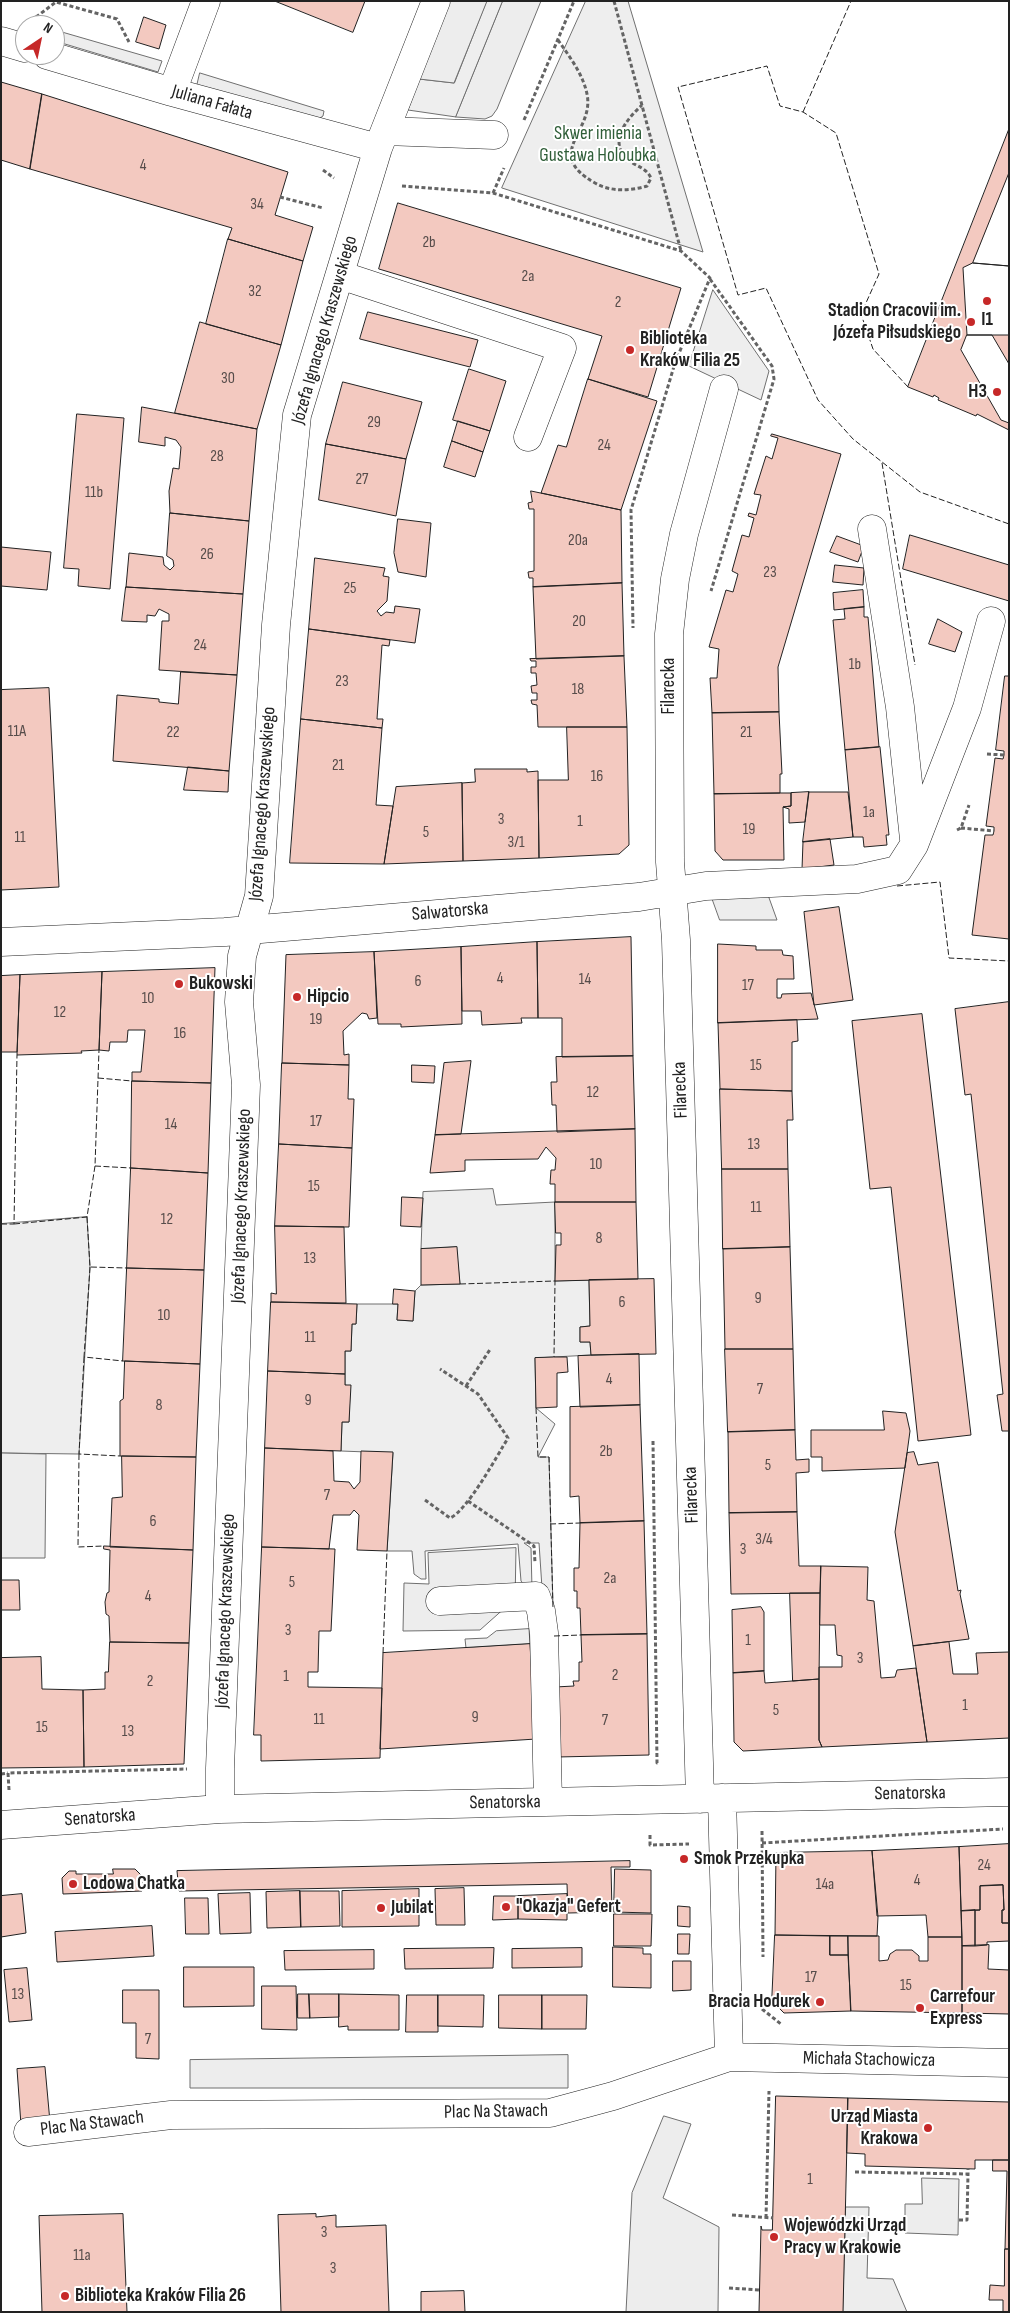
<!DOCTYPE html>
<meta charset="utf-8">
<style>
body{margin:0}
#map{position:relative;width:1010px;height:2313px;overflow:hidden;background:#fff;font-family:"Sofia Sans Condensed",sans-serif}
canvas{display:block}
.frame{position:absolute;inset:0;border:2px solid #222;pointer-events:none}
.north{position:absolute;left:15px;top:15px;width:50px;height:50px;box-sizing:border-box;background:#fff;border:1px solid #a7a7a7;border-radius:50%;rotate:34deg;font-size:14px;font-weight:700;line-height:20px;text-align:center;color:#222}
.north::after{content:'';display:block;margin:auto;width:18px;height:22px;background:#c62828;clip-path:polygon(50% 0,100% 100%,50% 72%,0 100%)}
</style>
<div id="map">
<canvas width="1010" height="2313"></canvas>
<div class="frame"></div>
<div class="north">N</div>
</div>
<script>
const ctx = document.querySelector('canvas').getContext('2d');
ctx.lineJoin = 'round';
function paint(path, color) { ctx.fillStyle = color; ctx.fill(path, 'evenodd'); }
function trace(path, color, width, dash) { ctx.strokeStyle = color; ctx.lineWidth = width; ctx.lineCap = dash ? 'butt' : 'round'; ctx.setLineDash(dash || []); ctx.stroke(path); }
function label(font, color, halo, rows, align = 'center') {
  ctx.font = font + ' "Sofia Sans Condensed",sans-serif'; ctx.lineWidth = 4; ctx.setLineDash([]); ctx.textBaseline = 'middle'; ctx.strokeStyle = halo; ctx.fillStyle = color; for (const [text, x, y, turn = 0] of rows) {
    ctx.save(); ctx.translate(x, y); ctx.rotate((+turn || 0) * Math.PI / 180); ctx.textAlign = isNaN(turn) ? turn : align; if (halo) ctx.strokeText(text, 0, 0); ctx.fillText(text, 0, 0); ctx.restore();
  }
}
const green = new Path2D(`
 M487,1H503L456,117L408,110L419,79L454,83Z
 M586,1H628L703,252L502,188Z
 M713,290L769,371L761,400L689,366Z
 M493,1189L496,1205L555,1202V1281L589,1280L590,1326L580,1327V1342H590L591,1355L535,1358L536,1408L555,1424L538,1457H549L553,1606L542,1588L539,1543H524L531,1548L532,1589L525,1586L521,1581L518,1544L425,1551L426,1579H421L414,1574L412,1551H387L393,1453L341,1451L342,1422H349L350,1386L345,1385V1351H351L352,1324H356L357,1304H398L397,1320L413,1321L415,1291L421,1285L460,1284L456,1247L421,1249L423,1192Z
 M87,1217L90,1267L79,1454L1,1453V1224Z
 M529,1629L530,1644L466,1648L465,1639L487,1638L496,1631Z`);
const parking = new Path2D(`
 M450,1H487L454,83L419,79Z
 M503,1H541L497,109L492,116L485,119L456,117Z
 M55,30L162,61L158,72L55,41Z
 M200,73L324,111L323,116L314,122L197,86Z
 M711,895H768L777,920H720Z
 M1,1453L46,1454L45,1558H1Z
 M516,1548L515,1605L507,1606L480,1630L403,1631L404,1583L429,1584L428,1553Z
 M568,2055V2088H190V2060Z
 M664,2116L691,2124L663,2198L719,2227L718,2312H626L632,2193Z
 M922,2178L959,2179L958,2235L905,2233V2204H922Z
 M846,2207H869L867,2278L893,2279L907,2312H843Z`);
const building = new Path2D(`
 M275,1H365L353,32Z
 M144,17L166,25L159,49L136,42Z
 M1,82L42,94L30,169L1,160Z
 M42,94L288,172L275,215L313,227L303,261L228,239L232,228L30,169Z
 M1009,129V430L977,414L976,416L938,400L939,398L934,395L933,397L908,387Z
 M1009,173V266L973,263Z
 M398,203L681,288L648,397L588,379L602,336L379,269Z
 M228,239L303,261L281,345L206,324Z
 M973,263L1009,266V335H967L963,268Z
 M368,312L478,340L470,367L360,339Z
 M200,322L281,345L257,429L175,413Z
 M967,335H992L1009,364V423L1001,420L961,350Z
 M469,369L506,381L490,431L453,420Z
 M588,379L657,401L621,510L541,493L558,445L566,447Z
 M343,382L422,402L406,459L326,444Z
 M142,407L257,429L249,521L170,513L169,491L173,468L179,469L181,447L176,440L165,437V446L139,442Z
 M77,414L124,418L110,589L78,586L79,569L64,568Z
 M458,421L490,431L483,452L452,441Z
 M772,434L841,454L778,667L779,712L712,713L710,678H717L719,649L709,647L726,590L733,592L738,574L732,571L742,535L749,537L754,518L748,516L749,513L756,515L761,495L754,494L766,456L772,459L778,438L771,436Z
 M452,441L483,452L475,477L444,467Z
 M326,444L406,459L396,516L319,500Z
 M531,491L621,510L622,583L533,587V578H529L528,572L534,571V509H529L528,503L532,502Z
 M170,513L249,521L243,594L126,587L129,553L163,557L164,565L170,570L174,566L173,560L167,556Z
 M398,519L431,523L426,577L398,572L394,553Z
 M910,535L1009,565V601L903,569Z
 M837,536L864,546L858,562L830,552Z
 M1,547L51,552L47,590L1,586Z
 M315,558L385,568L383,576L389,577L387,601L377,611L381,616L386,612L394,613L395,606L420,609L415,643L309,629Z
 M835,565L864,568L863,585L833,582Z
 M622,583L624,656L536,659L533,587Z
 M126,587L243,594L237,675L159,670L162,621H169V614L159,609L155,616L147,615V622L122,621Z
 M863,590L864,607L834,610L833,593Z
 M864,607V617H868L879,747L845,750L833,620L845,619L844,609Z
 M938,619L962,632L955,652L929,644Z
 M309,629L390,640L389,646L382,645L377,719H383L382,728L301,719Z
 M624,656L627,727H538L537,705L532,704L531,700H537V693H532L531,686L537,685L536,673H531V667H536V661H531L530,659Z
 M181,672L237,675L229,771L113,761L117,695L159,699V702L178,704Z
 M1005,676H1009V939L972,935L985,835H993L994,831V827L986,826L995,758L1003,759L1004,755V751L996,750Z
 M49,688L59,887L1,890V690Z
 M779,712L782,774H780V793L714,794L712,713Z
 M301,719L382,728L376,805L393,806L384,864L290,863Z
 M567,727H627L629,845L619,854L539,858L538,780H568Z
 M880,747L889,835H886L887,845L864,847L863,837H853L845,750Z
 M188,767L229,771L228,792L184,790Z
 M475,769H527V772L538,771L539,858L463,861L462,783L475,782Z
 M462,783L463,861L384,864L396,787Z
 M809,792H848L853,837L803,842Z
 M809,792L805,822L789,823V809L783,807L791,806V793Z
 M780,793H791V806L783,807L784,860H723L715,851L714,794Z
 M830,839L834,865L802,869L803,842Z
 M839,907L853,1000L814,1005L804,912Z
 M631,937L633,1056L562,1057V1018H538L537,942Z
 M537,942L538,1018H521L522,1023L482,1025L481,1011H462L461,947Z
 M718,944L756,946V950H782L783,955L793,956L794,979H777V998H781L782,994L811,993L818,1019L718,1023Z
 M461,947L462,1024L401,1027V1024H378L374,952Z
 M374,952L377,1018L369,1019L367,1014L362,1013L343,1031L344,1055L349,1054V1065L282,1063L286,955Z
 M215,968L211,1083L132,1081V1072H141L145,1030H128L127,1042H110L109,1051L99,1050L102,972Z
 M102,972L99,1050L81,1051L82,1053L17,1055L20,975Z
 M20,975L17,1052H1V976Z
 M1009,1002V1431H1002L997,1395L1003,1394L971,1094L965,1095L955,1009Z
 M922,1014L971,1435L918,1441L891,1187L870,1189L852,1021Z
 M797,1020L798,1041L792,1042V1091L720,1089L718,1023Z
 M633,1056L635,1129L557,1132L556,1105H552L551,1082H557L556,1057Z
 M471,1061L461,1134L435,1135L444,1063Z
 M282,1063L349,1065L348,1099H354L352,1148L279,1144Z
 M412,1065L435,1066L434,1083L412,1082Z
 M132,1081L211,1083L208,1173L131,1168Z
 M720,1089L792,1091L793,1120H787L788,1169H722Z
 M635,1129L636,1202H555V1184H550L551,1170H555L556,1158L546,1147L538,1159L465,1160V1171L430,1173L435,1135Z
 M279,1144L352,1148L349,1227L275,1226Z
 M131,1168L208,1173L204,1270L127,1268Z
 M722,1169H788L790,1247L723,1249Z
 M402,1197L423,1198L421,1227L401,1226Z
 M555,1202H636L638,1279L555,1281L556,1245H561V1233H556Z
 M275,1226L344,1227L346,1303L271,1302V1293L276,1294Z
 M457,1247L460,1284L421,1285V1249Z
 M790,1247L793,1349H725L723,1249Z
 M127,1268L204,1270L200,1364L123,1361Z
 M654,1279L656,1354L591,1355L590,1342H580V1327L590,1326L589,1280Z
 M394,1289L415,1291L413,1321L397,1320L398,1304H393Z
 M271,1302L357,1304L356,1324H352L351,1351H345V1374L268,1371Z
 M725,1349H793L795,1430L728,1432Z
 M639,1354L640,1405L580,1407L578,1356Z
 M554,1357H567L568,1372L557,1373V1407L536,1408L535,1358Z
 M125,1361L200,1364L196,1457L120,1456V1401L123,1399Z
 M268,1371L345,1374V1385H351L349,1422H342L341,1451L265,1448Z
 M640,1405L644,1521L580,1523L579,1496L570,1497V1407Z
 M883,1411L906,1413L910,1431L905,1468L822,1471V1457H811V1430H884Z
 M795,1430L796,1460L809,1459V1472L796,1473L797,1512L729,1513L728,1432Z
 M265,1448L333,1451L334,1481L349,1482L354,1489L360,1482L361,1451L393,1452L387,1551L357,1550L359,1515L354,1510L350,1515H333L329,1549L262,1547Z
 M914,1452L918,1465L938,1462L958,1591L961,1590L960,1594L969,1639L913,1646L895,1532L907,1453Z
 M122,1456L196,1457L193,1550L110,1547L112,1498L122,1497Z
 M797,1512L799,1566H821L820,1593L731,1594L729,1513Z
 M644,1521L647,1634L581,1635L580,1608H577V1591H574V1568H579L580,1523Z
 M104,1546L193,1550L189,1643L110,1642L109,1616L106,1614L105,1602L107,1593L109,1592L110,1550L104,1549Z
 M262,1547L335,1549L331,1631H319L318,1672H308V1687L382,1688L380,1758L261,1761V1735H254Z
 M821,1566L868,1567L867,1600L874,1601L881,1678L895,1677L897,1670L916,1668L927,1742L822,1747L819,1740V1667H842V1656L837,1655L835,1625H820Z
 M1,1580H19L20,1610H1Z
 M790,1593H820L819,1679L793,1681Z
 M761,1607L764,1612V1671L733,1673L732,1610Z
 M647,1634L649,1755L557,1757L555,1687L574,1686L573,1681H579V1662H582L581,1635Z
 M110,1642L189,1643L184,1764L84,1767L83,1690L105,1689V1672H108Z
 M949,1642L953,1674H978L976,1653L1009,1652V1738L927,1742L913,1646Z
 M530,1644L536,1739L380,1749L383,1653Z
 M41,1657L42,1689L83,1690L84,1767L1,1768V1658Z
 M764,1671L765,1683L819,1679V1740L822,1747L743,1751L734,1742L733,1673Z
 M1009,1844V1923H1002V1910H1004L1003,1885L980,1886V1910L961,1911L959,1847Z
 M959,1847L962,1937H928L926,1915L877,1916L872,1851Z
 M872,1851L878,1917L877,1936L775,1935L776,1853Z
 M630,1861V1867H611L612,1912L568,1913L567,1884L179,1891L177,1871Z
 M113,1869H135L142,1876V1891L63,1894L62,1878L69,1871H76V1874H113Z
 M615,1869L651,1870V1913L614,1912Z
 M1003,1885L1004,1910H1002V1923H1009V1941L987,1942V1945L975,1946V1910H980V1886Z
 M464,1888L465,1925H436L435,1889Z
 M419,1889V1926L342,1927V1891Z
 M300,1891H339L340,1926L301,1927Z
 M300,1891L301,1927L267,1928L266,1892Z
 M250,1893L251,1933L220,1934L218,1894Z
 M22,1894L26,1933L1,1937V1896Z
 M567,1894V1920L518,1919V1896Z
 M494,1896H518V1919L493,1920Z
 M185,1898H208L209,1934H186Z
 M678,1906L690,1907V1927L678,1926Z
 M975,1910V1946H962L961,1911Z
 M614,1914H652L651,1946H614Z
 M152,1926L154,1956L57,1962L55,1932Z
 M678,1934H690L689,1954H678Z
 M775,1935L830,1936V1955H848L851,2011L784,2013L772,2001Z
 M830,1936H848V1955H830Z
 M848,1936H879V1961L888,1960L890,1954L896,1950H912L919,1956V1961H928V1937H962V2013L851,2011Z
 M989,1945L988,1969L1009,1970V2014L962,2013V1946Z
 M613,1947L643,1948V1954H651V1988L613,1987Z
 M494,1948L493,1968L405,1969L404,1949Z
 M582,1948V1967L512,1968V1949Z
 M374,1950V1969L285,1970L284,1951Z
 M673,1961H691V1990L673,1991Z
 M184,1967H254V2006L184,2007Z
 M27,1968L32,2020L9,2022L4,1970Z
 M262,1986H296L297,2030L262,2029Z
 M123,1990H159V2059L136,2058V2023H123Z
 M298,1994H309L310,2018H298Z
 M309,1994H339V2017L310,2018Z
 M339,1994L399,1995V2030H348V2026L339,2027Z
 M407,1995H438V2032H406Z
 M438,1995H484L483,2027L438,2026Z
 M499,1995H542V2029L499,2028Z
 M542,1995H587L586,2029H542Z
 M45,2067L50,2122L21,2125L17,2069Z
 M776,2096L848,2098L843,2312H759L761,2226L762,2230H772Z
 M848,2098L1009,2102V2160H975V2169L865,2166V2154L847,2153Z
 M993,2160H1009V2249H1005L1007,2171H993Z
 M123,2214L127,2312H42L39,2216Z
 M316,2214V2217L336,2215V2227L386,2225L389,2312H281L278,2215Z
 M1005,2249H1009V2312H1003V2300H989L990,2285L1004,2286Z
 M464,2291L465,2312H421V2292Z`);
const path = new Path2D(`
 M614,1L681,251
 M36,17L56,2L117,19L129,42
 M558,40C569,56 583,74 587,94C595,132 542,153 595,183C610,192 631,191 647,186L651,178C646,167 636,167 627,159C608,141 627,119 642,105
 M524,120L574,1
 M323,170L334,178
 M402,186L493,193L681,251L710,278L675,363L631,510L633,628
 M493,193L504,168
 M280,197L323,208
 M710,279L772,366L774,379L711,591
 M987,754L1004,755
 M961,828L994,831
 M957,830L961,828L969,805
 M466,1386L491,1348
 M653,1441L657,1763H659
 M425,1500L450,1518C467,1511 497,1456 508,1438L478,1394L440,1369
 M468,1501L534,1546L535,1563
 M1,1774L8,1773
 M9,1790L8,1773L187,1769
 M762,1831L763,1957
 M650,1835V1845L689,1844
 M762,1843L1003,1829
 M762,2009L781,2024
 M855,2172L968,2174V2168
 M732,2215L773,2218
 M766,2218L769,2091
 M959,2220H967L968,2174
 M729,2288L760,2290`);
const minor = new Path2D(`
 M1,41L25,48
 M47,55L172,92L378,148
 M172,92L206,1
 M385,131L494,135
 M340,275L562,348L528,437
 M872,529L900,707L914,839
 M1,942L225,932L639,897L706,886L857,879L898,870L914,845L967,708L991,621
 M440,1601L536,1596L541,1611L544,1633L548,1802
 M722,1798L729,2057
 M700,1799L676,940L670,862L669,634L675,579L684,534L724,389
 M220,1809V1768L246,1085L239,1002L242,956L259,896L276,625L297,415L378,148L436,1
 M1,1825L220,1809L1009,1792
 M28,2132L171,2115L550,2113L613,2096L729,2057L1009,2063`);
const fence = new Path2D(`
 M803,112L851,1
 M908,387L873,349L861,314L879,274L836,133L803,112L780,106L767,66L678,87L738,295L766,288L818,400L853,439L920,492L1009,524
 M882,463L915,665
 M897,886L940,882L949,958L1009,961
 M98,1078L132,1081
 M95,1166L131,1168
 M87,1217L90,1267L127,1268
 M1,1224H14L17,1055
 M14,1224L87,1217L95,1166L99,1050
 M90,1267L84,1357L123,1361
 M460,1284L555,1281L554,1357
 M84,1357L79,1454L120,1456
 M536,1408L538,1457H549L553,1609
 M79,1454L78,1547L104,1546
 M550,1524L580,1523
 M554,1636L581,1635
 M383,1653L387,1551`);
const markers = [
 [987,301,5,"#c62828"],
 [971,322,5,"#c62828"],
 [630,350,5,"#c62828"],
 [997,392,5,"#c62828"],
 [179,984,5,"#c62828"],
 [297,997,5,"#c62828"],
 [684,1859,5,"#c62828"],
 [73,1884,5,"#c62828"],
 [506,1907,5,"#c62828"],
 [381,1908,5,"#c62828"],
 [820,2002,5,"#c62828"],
 [920,2008,5,"#c62828"],
 [928,2128,5,"#c62828"],
 [774,2237,5,"#c62828"],
 [65,2296,5,"#c62828"]
];
const numberNames = [
 ["4",143,166],
 ["34",257,205],
 ["2b",429,243],
 ["2a",528,277],
 ["32",255,292],
 ["2",618,303],
 ["30",228,379],
 ["29",374,423],
 ["24",604,446],
 ["28",217,457],
 ["27",362,480],
 ["11b",94,493],
 ["20a",578,541],
 ["26",207,555],
 ["23",770,573],
 ["25",350,589],
 ["20",579,622],
 ["24",200,646],
 ["1b",855,665],
 ["23",342,682],
 ["18",578,690],
 ["11A",17,732],
 ["22",173,733],
 ["21",746,733],
 ["21",338,766],
 ["16",597,777],
 ["1a",869,813],
 ["3",501,820],
 ["1",580,822],
 ["19",749,830],
 ["5",426,833],
 ["11",20,838],
 ["3/1",516,843],
 ["4",500,979],
 ["14",585,980],
 ["6",418,982],
 ["17",748,986],
 ["10",148,999],
 ["12",60,1013],
 ["19",316,1020],
 ["16",180,1034],
 ["15",756,1066],
 ["12",593,1093],
 ["17",316,1122],
 ["14",171,1125],
 ["13",754,1145],
 ["10",596,1165],
 ["15",314,1187],
 ["11",756,1208],
 ["12",167,1220],
 ["8",599,1239],
 ["13",310,1259],
 ["9",758,1299],
 ["6",622,1303],
 ["10",164,1316],
 ["11",310,1338],
 ["4",609,1380],
 ["7",760,1390],
 ["9",308,1401],
 ["8",159,1406],
 ["2b",606,1452],
 ["5",768,1466],
 ["7",327,1496],
 ["6",153,1522],
 ["3/4",764,1540],
 ["3",743,1550],
 ["2a",610,1579],
 ["5",292,1583],
 ["4",148,1597],
 ["3",288,1631],
 ["1",748,1641],
 ["3",860,1659],
 ["2",615,1676],
 ["1",286,1677],
 ["2",150,1682],
 ["1",965,1706],
 ["5",776,1711],
 ["9",475,1718],
 ["11",319,1720],
 ["7",605,1721],
 ["15",42,1728],
 ["13",128,1732],
 ["24",984,1866],
 ["4",917,1881],
 ["14a",825,1885],
 ["17",811,1978],
 ["15",906,1986],
 ["13",18,1995],
 ["7",148,2040],
 ["1",810,2180],
 ["3",324,2233],
 ["11a",82,2256],
 ["3",333,2269]
];
const streetNames = [
 ["Juliana Fałata",212,103,16],
 ["Józefa Ignacego Kraszewskiego",325,330,-74],
 ["Filarecka",669,686,-90],
 ["Józefa Ignacego Kraszewskiego",263,804,-86],
 ["Salwatorska",450,912,-5],
 ["Filarecka",681,1090,-92],
 ["Józefa Ignacego Kraszewskiego",242,1206,-88],
 ["Filarecka",692,1495,-92],
 ["Józefa Ignacego Kraszewskiego",226,1611,-88],
 ["Senatorska",910,1794,-1],
 ["Senatorska",505,1803,-1],
 ["Senatorska",100,1818,-4],
 ["Michała Stachowicza",869,2060,1],
 ["Plac Na Stawach",496,2112,-1],
 ["Plac Na Stawach",92,2124,-7]
];
const parkNames = [
 ["Skwer imienia",598,134],
 ["Gustawa Holoubka",598,156]
];
const poiNames = [
 ["Stadion Cracovii im.",961,311,"right"],
 ["Józefa Piłsudskiego",961,333,"right"],
 ["I1",987,320,"center"],
 ["Biblioteka",640,339],
 ["Kraków Filia 25",640,361],
 ["H3",987,392,"right"],
 ["Bukowski",189,984],
 ["Hipcio",307,997],
 ["Smok Przekupka",694,1859],
 ["Lodowa Chatka",83,1884],
 ["\"Okazja\" Gefert",516,1907],
 ["Jubilat",391,1908],
 ["Carrefour",930,1997],
 ["Express",930,2019],
 ["Bracia Hodurek",810,2002,"right"],
 ["Urząd Miasta",918,2117,"right"],
 ["Krakowa",918,2139,"right"],
 ["Wojewódzki Urząd",784,2226],
 ["Pracy w Krakowie",784,2248],
 ["Biblioteka Kraków Filia 26",75,2296]
];
paint(green, '#eee');
trace(green, '#6f6f6f', 1);
paint(parking, '#ededed');
trace(parking, '#6f6f6f', 1);
paint(building, '#f3c9c0');
trace(building, '#222', 1);
trace(minor, '#222', 29);
trace(path, '#646464', 3, [4, 2.5]);
trace(minor, '#fff', 28);
trace(fence, '#222', 1, [6, 2.5]);
for (const [x, y, r, color] of markers) { const dot = new Path2D(); dot.arc(x, y, r, 0, 2 * Math.PI); ctx.fillStyle = color; ctx.fill(dot); trace(dot, '#fff', 2); }
label('16px', '#564c4a', null, numberNames);
label('19px', '#222', '#fff', streetNames);
label('19px', '#2f5e38', '#fff', parkNames);
label('bold 19px', '#222', '#fff', poiNames, 'left');
</script>
